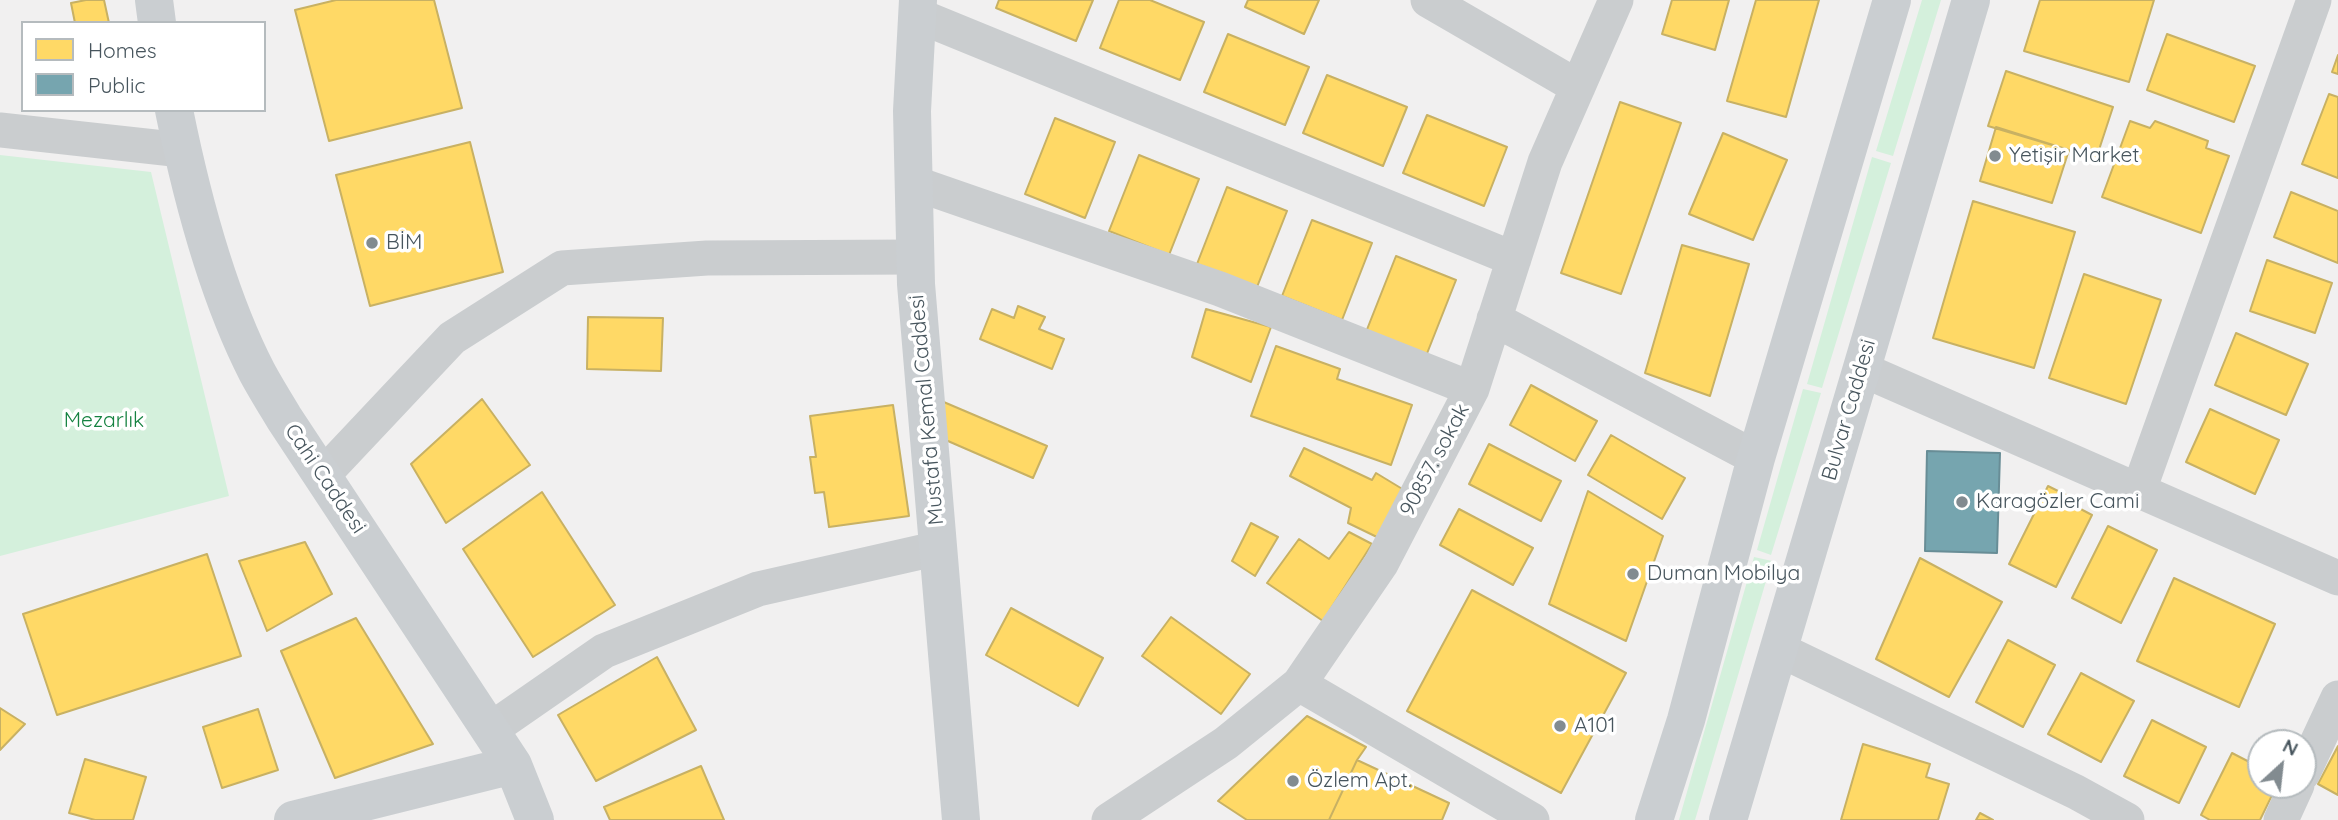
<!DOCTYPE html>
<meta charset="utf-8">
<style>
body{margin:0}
#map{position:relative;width:2338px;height:820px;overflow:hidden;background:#f1f0f0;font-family:Quicksand,sans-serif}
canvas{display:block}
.legend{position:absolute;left:21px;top:21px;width:245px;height:91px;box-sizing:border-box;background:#fff;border:2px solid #b5bbbe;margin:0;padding:9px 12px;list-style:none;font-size:21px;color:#47555d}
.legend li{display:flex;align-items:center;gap:14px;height:35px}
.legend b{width:35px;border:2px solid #b5bbbe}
.north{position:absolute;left:2247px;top:729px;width:70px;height:70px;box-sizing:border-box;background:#fff;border:2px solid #b5bbbe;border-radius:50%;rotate:27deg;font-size:19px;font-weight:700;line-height:28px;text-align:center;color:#47555d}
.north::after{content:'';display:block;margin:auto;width:24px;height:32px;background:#828b90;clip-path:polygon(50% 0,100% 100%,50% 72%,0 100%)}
</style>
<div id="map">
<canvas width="2338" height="820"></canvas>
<ul class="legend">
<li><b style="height:19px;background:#ffd966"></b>Homes</li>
<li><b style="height:19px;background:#76a5af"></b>Public</li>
</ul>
<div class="north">N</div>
</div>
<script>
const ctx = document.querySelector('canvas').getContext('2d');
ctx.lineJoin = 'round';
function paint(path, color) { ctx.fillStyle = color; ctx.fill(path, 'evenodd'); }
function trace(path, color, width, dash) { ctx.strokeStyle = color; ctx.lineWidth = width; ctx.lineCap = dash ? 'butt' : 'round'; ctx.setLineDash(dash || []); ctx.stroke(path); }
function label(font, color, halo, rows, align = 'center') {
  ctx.font = font + ' Quicksand,sans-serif'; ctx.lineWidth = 7; ctx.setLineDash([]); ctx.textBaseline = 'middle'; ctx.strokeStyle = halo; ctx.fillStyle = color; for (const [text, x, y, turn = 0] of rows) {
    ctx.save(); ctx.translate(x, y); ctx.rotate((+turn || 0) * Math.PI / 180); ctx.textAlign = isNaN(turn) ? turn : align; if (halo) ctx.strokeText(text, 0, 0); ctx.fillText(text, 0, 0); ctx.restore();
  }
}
const green = new Path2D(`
 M1922,0H1941L1893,156L1876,151Z
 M0,155L151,172L229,496L0,556Z
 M1872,157L1891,163L1822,388L1807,384Z
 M1803,389L1821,393L1771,555L1757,550Z
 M1754,557L1772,561L1695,820H1679Z`);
const homes = new Path2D(`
 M86,0H104L109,23H75L71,3Z
 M336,0H434L462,108L329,141L295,10Z
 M999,0H1093L1076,41L996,8Z
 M1119,0H1150L1204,22L1180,80L1100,48Z
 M1248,0H1319L1304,34L1245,7Z
 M1672,0H1729L1715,50L1662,34Z
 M1756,0H1819L1786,117L1727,101Z
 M2040,0H2154L2129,82L2024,51Z
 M1228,34L1309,67L1285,125L1204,92Z
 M2167,34L2255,66L2234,122L2147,90Z
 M2338,55V74L2332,72Z
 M2006,71L2113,107L2095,162L2069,150L1988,126Z
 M1327,75L1407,107L1383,166L1303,133Z
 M2329,94L2338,97V178L2302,164Z
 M1620,102L1681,123L1621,294L1561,273Z
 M1427,115L1507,147L1484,206L1403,173Z
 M1055,118L1115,142L1085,218L1025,194Z
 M2130,121L2150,128L2155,121L2208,141L2206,148L2229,156L2201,233L2102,197Z
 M1996,127L2069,150L2052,203L1980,181Z
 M1723,133L1787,160L1753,240L1689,214Z
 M470,142L503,272L370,306L336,175Z
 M1139,155L1199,179L1169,255L1109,231Z
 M1227,187L1287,211L1257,287L1197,264Z
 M2291,192L2338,211V263L2274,237Z
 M1973,201L2075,232L2034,368L1933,338Z
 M1312,220L1372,243L1342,320L1282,296Z
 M1682,245L1749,264L1710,396L1645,373Z
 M1396,256L1456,280L1426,356L1366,332Z
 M2267,260L2332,283L2315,333L2250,311Z
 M2084,274L2161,300L2126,404L2049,378Z
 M1018,306L1045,317L1039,329L1064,339L1052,369L980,339L992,309L1014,318Z
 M1206,309L1271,327L1251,382L1192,357Z
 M588,317L663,318L661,371L587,369Z
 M2236,333L2308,364L2286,415L2215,385Z
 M1276,346L1340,369L1337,379L1412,405L1391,465L1251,416Z
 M1531,385L1597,421L1575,461L1510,425Z
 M482,399L530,465L446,523L411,464Z
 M939,400L1047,446L1033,478L941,438Z
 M893,405L909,516L829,527L824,492L815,493L810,457H816L810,416Z
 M2210,409L2279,440L2255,494L2186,462Z
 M1611,435L1685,478L1662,519L1588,475Z
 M1489,444L1561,481L1541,521L1469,484Z
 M1304,448L1372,480L1376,473L1404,490L1381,539L1348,523L1351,508L1290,476Z
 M2048,486L2076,500L2073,505L2092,515L2056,587L2009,564Z
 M1588,491L1663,536L1626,641L1549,604Z
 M542,492L615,605L533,657L463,549Z
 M1459,509L1533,548L1513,585L1440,545Z
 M1251,523L1278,537L1255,576L1232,561Z
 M2108,526L2157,550L2121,623L2072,598Z
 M1349,532L1372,544L1323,621L1267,583L1299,539L1329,559Z
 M305,542L332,594L267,631L239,561Z
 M207,554L241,656L57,715L23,614Z
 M1920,558L2002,602L1949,697L1876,659Z
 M2174,578L2275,624L2239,707L2137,661Z
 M1472,590L1626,673L1561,793L1407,711Z
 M1011,608L1103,658L1078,706L986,655Z
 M1171,617L1250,674L1221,714L1142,656Z
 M356,618L433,744L335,778L281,651Z
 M2008,640L2055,665L2023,727L1976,702Z
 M657,657L696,730L596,781L558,715Z
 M2081,673L2134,701L2101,762L2048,734Z
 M0,708L25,724L0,750Z
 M258,709L278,770L222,788L203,727Z
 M1307,716L1366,747L1357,760L1329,820H1247L1218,801Z
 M2152,720L2206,747L2179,803L2124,776Z
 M1863,744L1930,764L1926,777L1949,784L1938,820H1841Z
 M2338,746V795L2318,784Z
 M2232,753L2261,768V785H2277L2260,820H2210L2201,815Z
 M85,759L146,777L133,820H95L69,813Z
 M1357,760L1449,803L1442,820H1329Z
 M701,766L724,820H610L604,807Z
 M1980,813L1993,820H1976Z`);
const public = new Path2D(`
 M1927,451L2000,453L1997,553L1925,551Z`);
const street = new Path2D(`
 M1428,0L1578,87
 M917,15L1514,259
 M0,130L182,150
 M914,183L1220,289L1472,389
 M1494,319L1756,458
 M1861,369L2338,578
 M322,476L452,338L562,268L707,258L915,257
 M2139,490L2314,0
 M1778,649L2076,792L2127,820
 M1299,684L1532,820
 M490,730L604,651L758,589L939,548
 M2303,773L2338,698
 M1109,820L1226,743L1299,684L1381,564L1472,389L1545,162L1616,0
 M2281,820L2297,785`);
const secondary = new Path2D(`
 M154,0L157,23
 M918,0L912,111L916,284L961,820
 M174,110C191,194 218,296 257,372C265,387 275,403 284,418L513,765L535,820
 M293,820L513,765
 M1654,820L1686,720L1756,458L1892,0
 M1728,820L1971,0`);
const markers = [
 [1995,156,7,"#828b90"],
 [372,243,7,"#828b90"],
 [1962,502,7,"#828b90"],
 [1633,574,7,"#828b90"],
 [1560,726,7,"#828b90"],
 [1293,781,7,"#828b90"]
];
const poiNames = [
 ["Yetişir Market",2009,156],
 ["BİM",386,243],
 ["Karagözler Cami",1976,502],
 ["Duman Mobilya",1647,574],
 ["A101",1574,726],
 ["Özlem Apt.",1307,781]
];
const streetNames = [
 ["Mustafa Kemal Caddesi",927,410,-95],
 ["Bulvar Caddesi",1849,410,-74],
 ["90857. sokak",1435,460,-62],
 ["Cahi Caddesi",325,479,56]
];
const parkNames = [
 ["Mezarlık",104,421]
];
paint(green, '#d4f0dc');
paint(homes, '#ffd966');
trace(homes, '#c8b163', 2);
paint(public, '#76a5af');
trace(public, '#688d96', 2);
trace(street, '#cacdcf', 35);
trace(secondary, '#caced1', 38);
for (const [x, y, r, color] of markers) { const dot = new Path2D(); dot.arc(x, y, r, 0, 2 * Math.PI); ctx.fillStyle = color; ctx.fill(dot); trace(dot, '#fff', 2.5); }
label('21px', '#47555d', '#fff', poiNames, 'left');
label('21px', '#47555d', '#fff', streetNames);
label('21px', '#158241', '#fff', parkNames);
</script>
